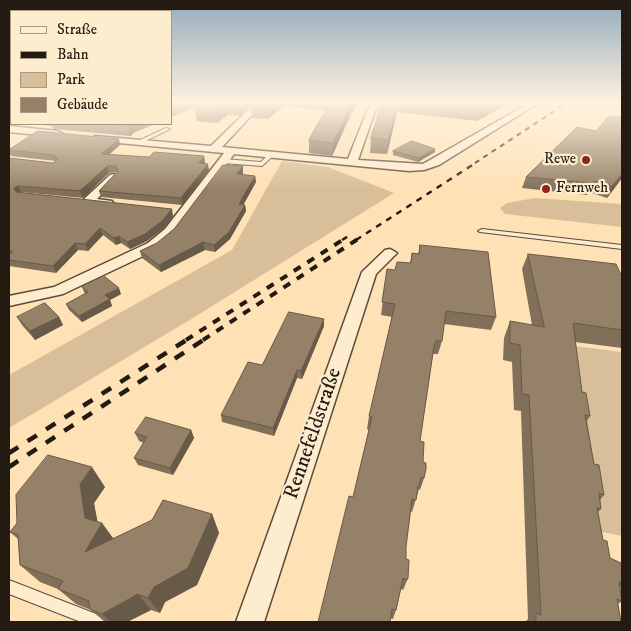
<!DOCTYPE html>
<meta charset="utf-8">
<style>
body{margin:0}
#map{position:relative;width:631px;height:631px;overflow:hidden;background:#fee1b5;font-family:"IM FELL DW Pica",serif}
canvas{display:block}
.frame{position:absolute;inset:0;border:10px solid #231a12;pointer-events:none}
.legend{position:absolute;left:10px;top:10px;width:162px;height:115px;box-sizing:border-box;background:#feeccf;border:1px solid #a69883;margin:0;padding:6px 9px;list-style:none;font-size:15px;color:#231a12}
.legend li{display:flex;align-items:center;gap:10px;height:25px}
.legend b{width:25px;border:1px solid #a69883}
</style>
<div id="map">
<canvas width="631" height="631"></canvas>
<div class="frame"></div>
<ul class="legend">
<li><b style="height:6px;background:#feeccf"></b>Straße</li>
<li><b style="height:6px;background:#231a12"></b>Bahn</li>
<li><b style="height:14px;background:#d9bf99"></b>Park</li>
<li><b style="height:14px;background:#958167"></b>Gebäude</li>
</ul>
</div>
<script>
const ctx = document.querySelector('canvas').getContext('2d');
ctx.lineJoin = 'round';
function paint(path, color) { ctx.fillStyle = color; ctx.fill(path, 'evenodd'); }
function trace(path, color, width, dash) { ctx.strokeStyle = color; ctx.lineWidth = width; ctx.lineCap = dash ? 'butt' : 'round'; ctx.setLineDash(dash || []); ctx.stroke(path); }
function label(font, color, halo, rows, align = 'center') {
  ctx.font = font + ' "IM FELL DW Pica",serif'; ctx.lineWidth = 4.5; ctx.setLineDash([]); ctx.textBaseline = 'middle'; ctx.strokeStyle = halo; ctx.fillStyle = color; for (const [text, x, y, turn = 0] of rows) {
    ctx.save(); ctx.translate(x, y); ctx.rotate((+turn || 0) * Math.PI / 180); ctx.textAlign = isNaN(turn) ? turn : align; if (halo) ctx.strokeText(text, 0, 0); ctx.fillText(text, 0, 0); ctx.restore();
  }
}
const green = new Path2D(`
 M282,161L328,167L394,193L193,318L9,428V375L232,250Z
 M535,198L622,204V227L505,214L500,208L507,203Z
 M567,345L621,352L622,355V536L597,531Z`);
const lane = new Path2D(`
 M166,128L170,129L141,143L136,142Z
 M269,154L274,155L262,166L224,163L221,161L224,159L261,162Z
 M482,229L622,245V249L480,232L478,231Z
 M9,580L104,617L106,622H81L9,594Z`);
const street = new Path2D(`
 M256,102H264L222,147L348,159L367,111L374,102H382L375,111L358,160L423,164L531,102H540L439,165L424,170L409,171L234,154L175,235L158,249L63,294L9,306V296L54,287L148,243L165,229L224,153L98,141L93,138L95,136L211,146Z
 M9,126L58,131L63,134L58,137L9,132Z
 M114,174L119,177L97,199L112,201L114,204L112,207L84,205V199L110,175Z
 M390,249L397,253L376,274L264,622H236L362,272L385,250Z`);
const railFar3 = new Path2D(`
 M475,163L568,102`);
const railFar2 = new Path2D(`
 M342,240L352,234
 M356,240L477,162`);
const railFar1 = new Path2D(`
 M186,340L344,239
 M203,340L358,239`);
const rail = new Path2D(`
 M9,453L188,339
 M9,467L205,339`);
const wall = new Path2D(`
 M9,102H11V122H9Z
 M171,102H254L239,116L228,115L217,123L197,121L195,109L200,105L171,117Z
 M255,102H360L352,112L332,156L309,153V140L325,111L284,106L268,119L252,118L251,106Z
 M383,102H512L477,121L397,112L387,154L370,153L371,138Z
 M31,124H155L135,132L130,136L54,129L52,126Z
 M596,131L622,178L607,198L589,192L587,195L522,188L526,177Z
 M120,145L109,154L149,157L204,156L205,163L209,170L182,205L101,197L99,191L117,172L109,173L83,198L21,192L20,193L173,216L164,228L147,241L130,249L121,243L116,245L103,235L88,251L78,250L56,273L9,266V158L53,163L56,161L11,156L9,152V150Z
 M393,151L435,152L418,162L393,155Z
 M243,166V173L242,175L255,176L256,182L243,205H245L246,211L230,239L215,252L205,250L161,272L142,258L140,251L157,243L174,229Z
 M420,245L496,317L491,330L444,324L442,341L438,354H433L420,441L424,478L420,490L419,489L412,512L410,511L406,547V559L408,578L404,588L403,590L401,589L396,610L393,619L390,618L353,497L369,430L367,429L369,416L392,317L381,315L387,269L395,270L410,263L412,253L418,254Z
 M528,254L622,277V348L575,342L582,392L590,416L587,421L594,464L604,495L600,500L601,509L598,512L603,540L610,558L622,568V586L620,588L622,601L618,604L621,622H525L528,619L521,411L514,410L512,362L503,360L504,338L510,321L532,325L522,269Z
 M82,287L121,294L110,300L112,306L82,322L69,310L66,304L85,294Z
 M17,317H59L63,325L35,340L22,325Z
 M324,326L302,379L297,378L274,436L222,422L221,415L262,365Z
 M191,430L194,438L173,475L138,465L134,458L144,443L139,441L135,433Z
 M105,487L94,503L97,522L102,523L113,539L212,514L219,533L197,585L165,602L160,613L151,610L127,622H105L91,610L76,604L58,589L40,582L20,565L18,539L10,532Z`);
const shadedWall = new Path2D(`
 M182,102H208L171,117V106Z
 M241,102H254L239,116L238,104Z
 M275,102H284V106L268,119L267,108Z
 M352,102H360L352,112L332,156L333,143Z
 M398,102L397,112L387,154L388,140Z
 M492,102H512L477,121L480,108Z
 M227,103L228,115L217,123L215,111Z
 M130,124H155L135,132L130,136L128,126Z
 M119,139L120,145L103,160L101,154Z
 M435,149V152L418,162L419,158Z
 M204,156L205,163L200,169L199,163Z
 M208,164L209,170L182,205L181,198Z
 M107,166L109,173L83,198L80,191Z
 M243,166V173L238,181L237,174Z
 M622,174V178L607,198L612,186Z
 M255,176L256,182L240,211L239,204Z
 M18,186L21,192L17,194L14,188Z
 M245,205L246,211L230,239L215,252L214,245Z
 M172,209L173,216L164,228L147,241L130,249L127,242Z
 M100,228L103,235L88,251L85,244Z
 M119,236L121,243L116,245L114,238Z
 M203,242L205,250L161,272L159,265Z
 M75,243L78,250L56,273L53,266Z
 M119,288L121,294L110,300L112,306L82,322L79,316L105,295Z
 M59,317L63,325L35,340L30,331Z
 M324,319V326L302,379L301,371Z
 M297,370V378L274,436L273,428Z
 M191,430L194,438L173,475L170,468Z
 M92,467L105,487L94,503L99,529L102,523L116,542L85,552V518L80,484Z
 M212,514L219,533L197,585L165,602L160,613L148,598L154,587Z
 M138,594L151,610L127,622H111L102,614Z`);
const building = new Path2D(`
 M9,102H11V112H9Z
 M171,102H182L171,106Z
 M204,102H241L238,104L227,103L215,111L195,109Z
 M255,102H275L267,108L251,106Z
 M331,102H352L333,143L309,140Z
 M383,102H398L388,140L371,138Z
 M417,102H492L480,108Z
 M609,116L622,117V174L612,186L594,181L592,183L526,177L577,127L596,131Z
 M109,124H130L128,126Z
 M38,131L119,139L101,154L149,157L154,152L204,156L199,163L208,164L181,198L99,191L118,171L116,166H107L80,191L18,186L14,188L16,192L172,209L162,221L145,234L127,242L119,236L114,238L100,228L85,244L75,243L53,266L9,260V255L13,251H9V243L10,242H9V158L53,163L58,159L54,155L9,150Z
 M412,141L435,149L419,158L393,151Z
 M223,165L243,166L237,174L255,176L239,204L245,205L229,232L214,245L203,242L159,265L140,251L157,243L174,229Z
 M420,245L488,252L496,317L446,311L442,341H436L434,346L420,441L424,442L423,462L426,463V469L424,478L421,477L419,487L418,486L416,500L412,499L406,547V559L409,560L408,578L407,580L403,578L396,610L392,609L390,622H318L349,496L353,497L372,417L369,416L395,304L382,302L387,269L395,270L397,262L411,263L412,253L419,254Z
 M528,254L616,264L622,277V330L573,323L582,392L586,393L590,416L585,415L594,464L599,465L604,495L599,493L601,509L597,508L603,540L607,541L610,558L621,563L622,568V583L619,582L622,601L617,599L621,622H536V613L541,615L529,395L522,394L520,345L510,343V321L544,327Z
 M104,276L119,288L105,295L110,299L79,316L66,304L88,292L82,287Z
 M45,303L59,317L30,331L17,317Z
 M289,312L324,319L301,371L297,370L273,428L221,415L248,362L262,365Z
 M146,417L191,430L170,468L134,458L147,437L135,433Z
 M48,455L92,467L80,484L85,518L102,523L85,552L152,520L163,500L212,514L188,568L154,587L148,598L138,594L102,614L90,609L89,601L58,589L63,581L20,565L18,535L10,532L17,523L16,495Z`);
const markers = [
 [586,160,5,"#8f2418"],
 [546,189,5,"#8f2418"]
];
const farPoinames = [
 ["Rewe",576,160],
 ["Fernweh",556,189,"left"]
];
const nearStreetnames = [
 ["Rennefeldstraße",314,434,-71]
];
paint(green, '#d9bf99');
trace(lane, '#5a4c3b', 2);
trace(street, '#5a4c3b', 3);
paint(lane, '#feeccf');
paint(street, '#feeccf');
trace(railFar3, '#231a12', 2, [5, 5]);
trace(railFar2, '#231a12', 2.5, [6, 6]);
trace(railFar1, '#231a12', 4, [8, 8]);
trace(rail, '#231a12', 4.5, [11, 11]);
paint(wall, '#806f59');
paint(shadedWall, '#685a48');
paint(building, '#958167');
trace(building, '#685a48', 1);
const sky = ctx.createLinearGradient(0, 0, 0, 190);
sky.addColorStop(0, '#93abbe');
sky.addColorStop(0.54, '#fff2de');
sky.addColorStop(1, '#fff2de00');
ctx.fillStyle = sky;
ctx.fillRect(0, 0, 631, 190);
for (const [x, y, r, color] of markers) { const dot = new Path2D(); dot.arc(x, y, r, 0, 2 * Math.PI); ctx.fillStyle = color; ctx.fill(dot); trace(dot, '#feeccf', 2); }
label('15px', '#231a12', '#feeccf', farPoinames, 'right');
label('21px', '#231a12', '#feeccf', nearStreetnames);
</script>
